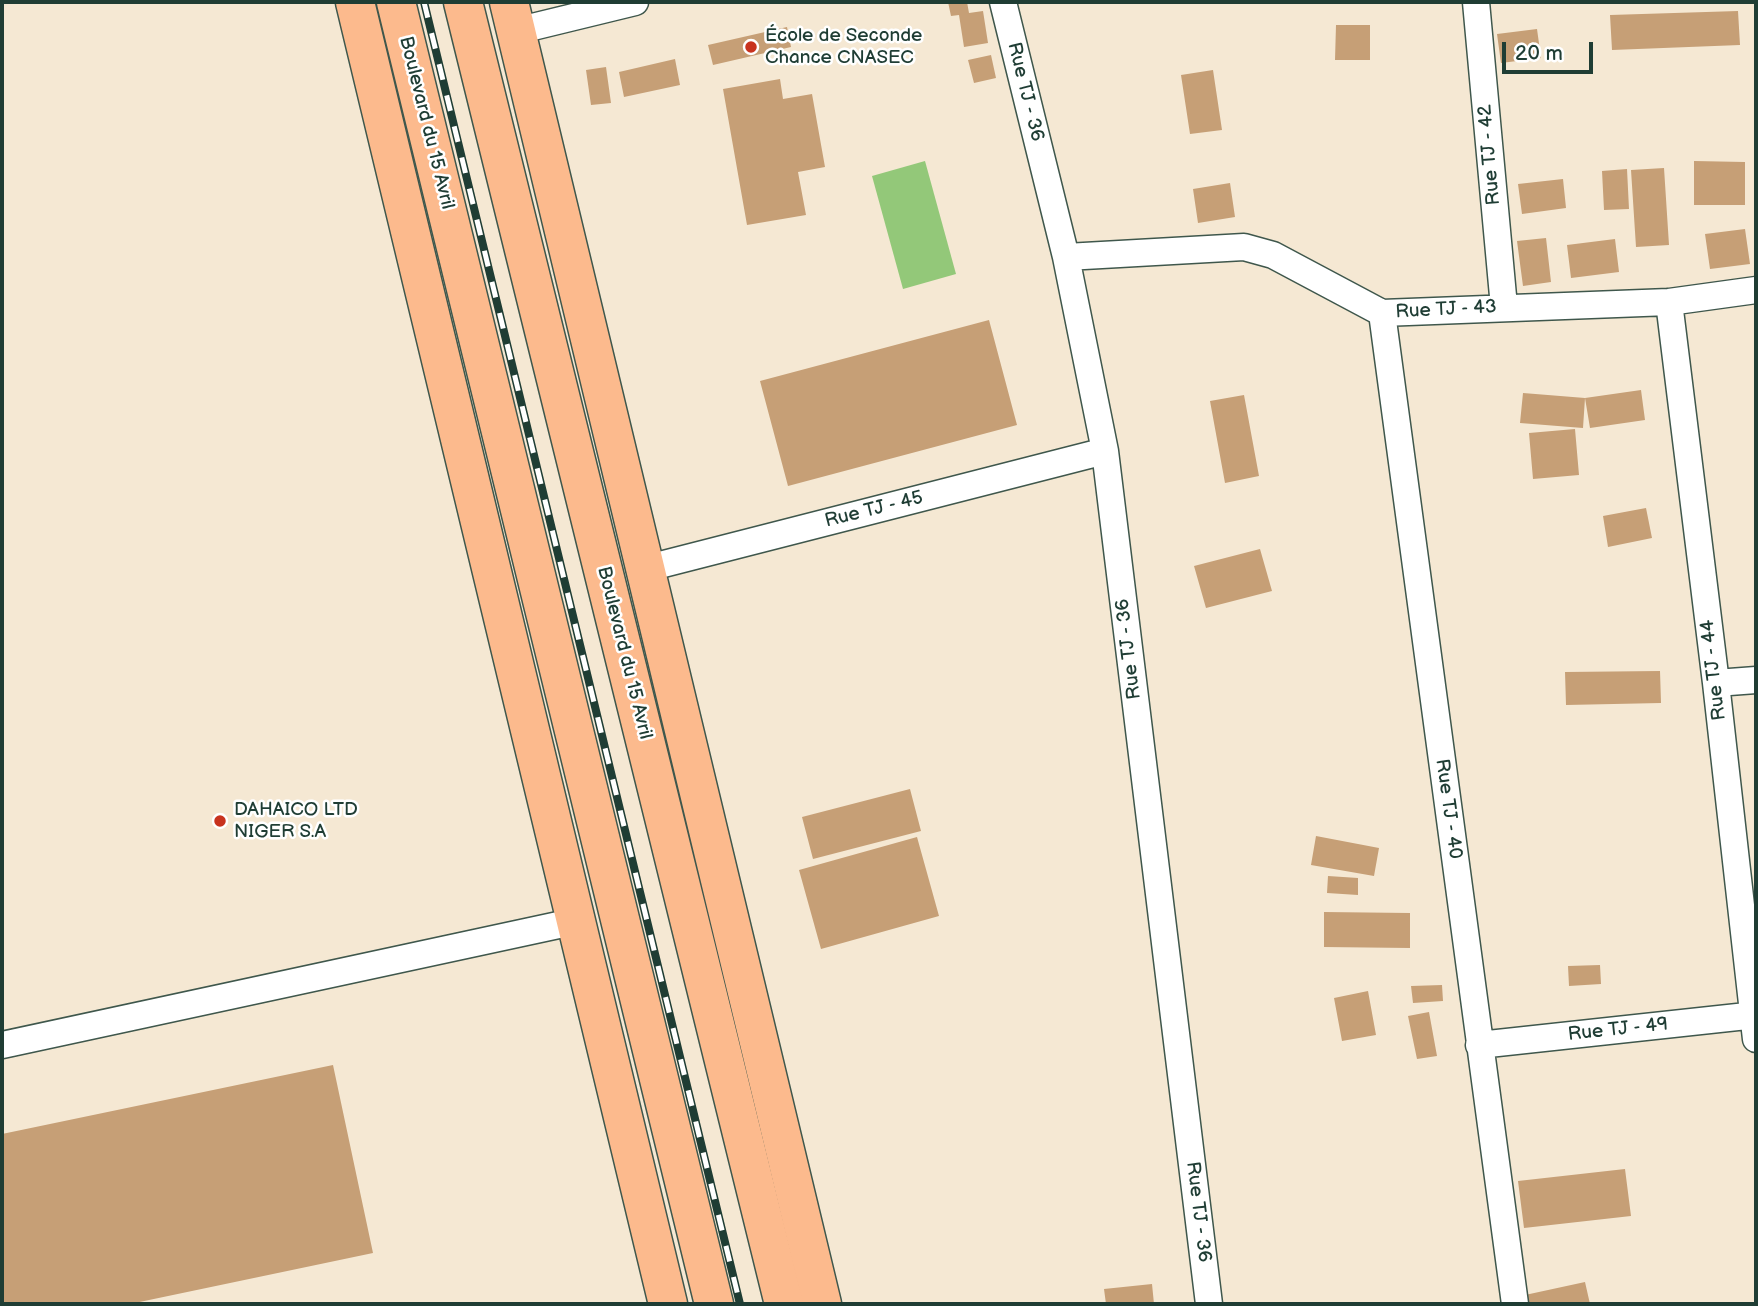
<!DOCTYPE html>
<meta charset="utf-8">
<style>
body{margin:0}
#map{position:relative;width:1758px;height:1306px;overflow:hidden;background:#f5e8d3;font-family:"Balsamiq Sans",sans-serif}
canvas{display:block}
.frame{position:absolute;inset:0;border:4px solid #1f3d34;pointer-events:none}
.scale{position:absolute;left:1502px;top:42px;width:91px;height:32px;box-sizing:border-box;border:4px solid #1f3d34;border-top:0;padding-left:9px;font-size:21px;line-height:24px;white-space:nowrap;color:#1f3d34;-webkit-text-stroke:5px #fff;paint-order:stroke}
</style>
<div id="map">
<canvas width="1758" height="1306"></canvas>
<div class="frame"></div>
<div class="scale">20 m</div>
</div>
<script>
const ctx = document.querySelector('canvas').getContext('2d');
ctx.lineJoin = 'round';
function paint(path, color) { ctx.fillStyle = color; ctx.fill(path, 'evenodd'); }
function trace(path, color, width, dash) { ctx.strokeStyle = color; ctx.lineWidth = width; ctx.lineCap = dash ? 'butt' : 'round'; ctx.setLineDash(dash || []); ctx.stroke(path); }
function label(font, color, halo, rows, align = 'center') {
  ctx.font = font + ' "Balsamiq Sans",sans-serif'; ctx.lineWidth = 5; ctx.setLineDash([]); ctx.textBaseline = 'middle'; ctx.strokeStyle = halo; ctx.fillStyle = color; for (const [text, x, y, turn = 0] of rows) {
    ctx.save(); ctx.translate(x, y); ctx.rotate((+turn || 0) * Math.PI / 180); ctx.textAlign = isNaN(turn) ? turn : align; if (halo) ctx.strokeText(text, 0, 0); ctx.fillText(text, 0, 0); ctx.restore();
  }
}
const green = new Path2D(`
 M925,161L956,274L903,289L872,176Z`);
const building = new Path2D(`
 M948,2H967L969,13L983,11L988,43L964,47L959,15L951,16Z
 M1738,11L1740,45L1612,50L1610,15Z
 M1336,25H1370V60H1335Z
 M787,27L791,47L713,65L708,45Z
 M1537,29L1541,58L1501,63L1497,34Z
 M991,55L996,78L974,83L968,60Z
 M675,59L680,85L624,97L619,72Z
 M606,67L611,103L591,105L586,70Z
 M1213,70L1222,130L1190,134L1181,75Z
 M780,79L783,99L812,94L825,167L798,172L806,215L747,225L723,89Z
 M1694,161L1745,162V205H1694Z
 M1664,168L1669,245L1636,247L1631,170Z
 M1627,169L1629,209L1604,210L1602,171Z
 M1563,179L1566,208L1522,214L1518,184Z
 M1230,183L1235,217L1198,223L1193,189Z
 M1745,229L1750,264L1710,269L1705,234Z
 M1546,238L1551,282L1523,286L1517,241Z
 M1615,239L1619,272L1571,278L1567,245Z
 M989,320L1017,425L788,486L760,381Z
 M1641,390L1645,420L1590,428L1585,398Z
 M1523,393L1585,398L1583,428L1520,423Z
 M1244,395L1259,476L1225,483L1210,401Z
 M1575,429L1579,475L1533,479L1529,433Z
 M1646,508L1652,538L1608,547L1603,516Z
 M1260,549L1272,591L1206,608L1194,566Z
 M1660,671L1661,703L1566,705L1565,672Z
 M910,789L921,831L813,859L802,817Z
 M1316,836L1379,848L1374,876L1311,865Z
 M917,837L939,916L821,949L799,870Z
 M1328,876L1358,878V895L1327,893Z
 M1324,912L1410,913V948L1324,947Z
 M1600,965L1601,984L1569,986L1568,966Z
 M1442,985L1443,1001L1413,1003L1411,986Z
 M1368,991L1376,1035L1342,1041L1334,998Z
 M1429,1012L1437,1056L1417,1059L1408,1016Z
 M333,1065L373,1253L130,1304H2V1134Z
 M1625,1169L1631,1216L1524,1228L1518,1181Z
 M1585,1282L1590,1304H1527L1525,1295Z
 M1152,1284L1154,1304H1106L1104,1289Z`);
const minor = new Path2D(`
 M1003,2L1066,257L1105,451L1209,1304
 M1476,2L1504,307
 M516,31L635,2
 M1066,257L1244,247L1273,255L1382,313L1669,302L1756,290
 M1669,302L1716,683L1756,1039
 M1382,313L1515,1304
 M644,569L1105,451
 M1716,683L1756,680
 M2,1045L577,921
 M1479,1045L1756,1015`);
const primary = new Path2D(`
 M355,2L668,1304
 M509,2L822,1304`);
const trunk = new Path2D(`
 M396,2L714,1304
 M463,2L784,1304`);
const rail = new Path2D(`
 M424,2L740,1304`);
const markers = [
 [751,47,7,"#c8321e"],
 [220,821,7,"#c8321e"]
];
const poiNames = [
 ["École de Seconde",765,36],
 ["Chance CNASEC",765,58],
 ["DAHAICO LTD",234,810],
 ["NIGER S.A",234,832]
];
const streetNames = [
 ["Rue TJ - 36",1025,92,76],
 ["Boulevard du 15 Avril",426,123,76],
 ["Rue TJ - 42",1490,155,-95],
 ["Rue TJ - 43",1446,310,-3],
 ["Rue TJ - 45",874,510,-14],
 ["Rue TJ - 36",1129,649,-97],
 ["Boulevard du 15 Avril",624,653,76],
 ["Rue TJ - 44",1714,670,-97],
 ["Rue TJ - 40",1448,809,82],
 ["Rue TJ - 49",1618,1030,-6],
 ["Rue TJ - 36",1198,1212,83]
];
paint(green, '#93c879');
paint(building, '#c69f76');
trace(minor, '#3f574c', 29);
trace(primary, '#3f574c', 41);
trace(trunk, '#3f574c', 41);
trace(minor, '#fff', 26);
trace(primary, '#fcba8d', 38);
trace(trunk, '#fcba8d', 38);
trace(rail, '#1f3d34', 8);
trace(rail, '#fff', 5, [16]);
for (const [x, y, r, color] of markers) { const dot = new Path2D(); dot.arc(x, y, r, 0, 2 * Math.PI); ctx.fillStyle = color; ctx.fill(dot); trace(dot, '#fff', 2.5); }
label('19px', '#1f3d34', '#fff', poiNames, 'left');
label('19px', '#1f3d34', '#fff', streetNames);
</script>
